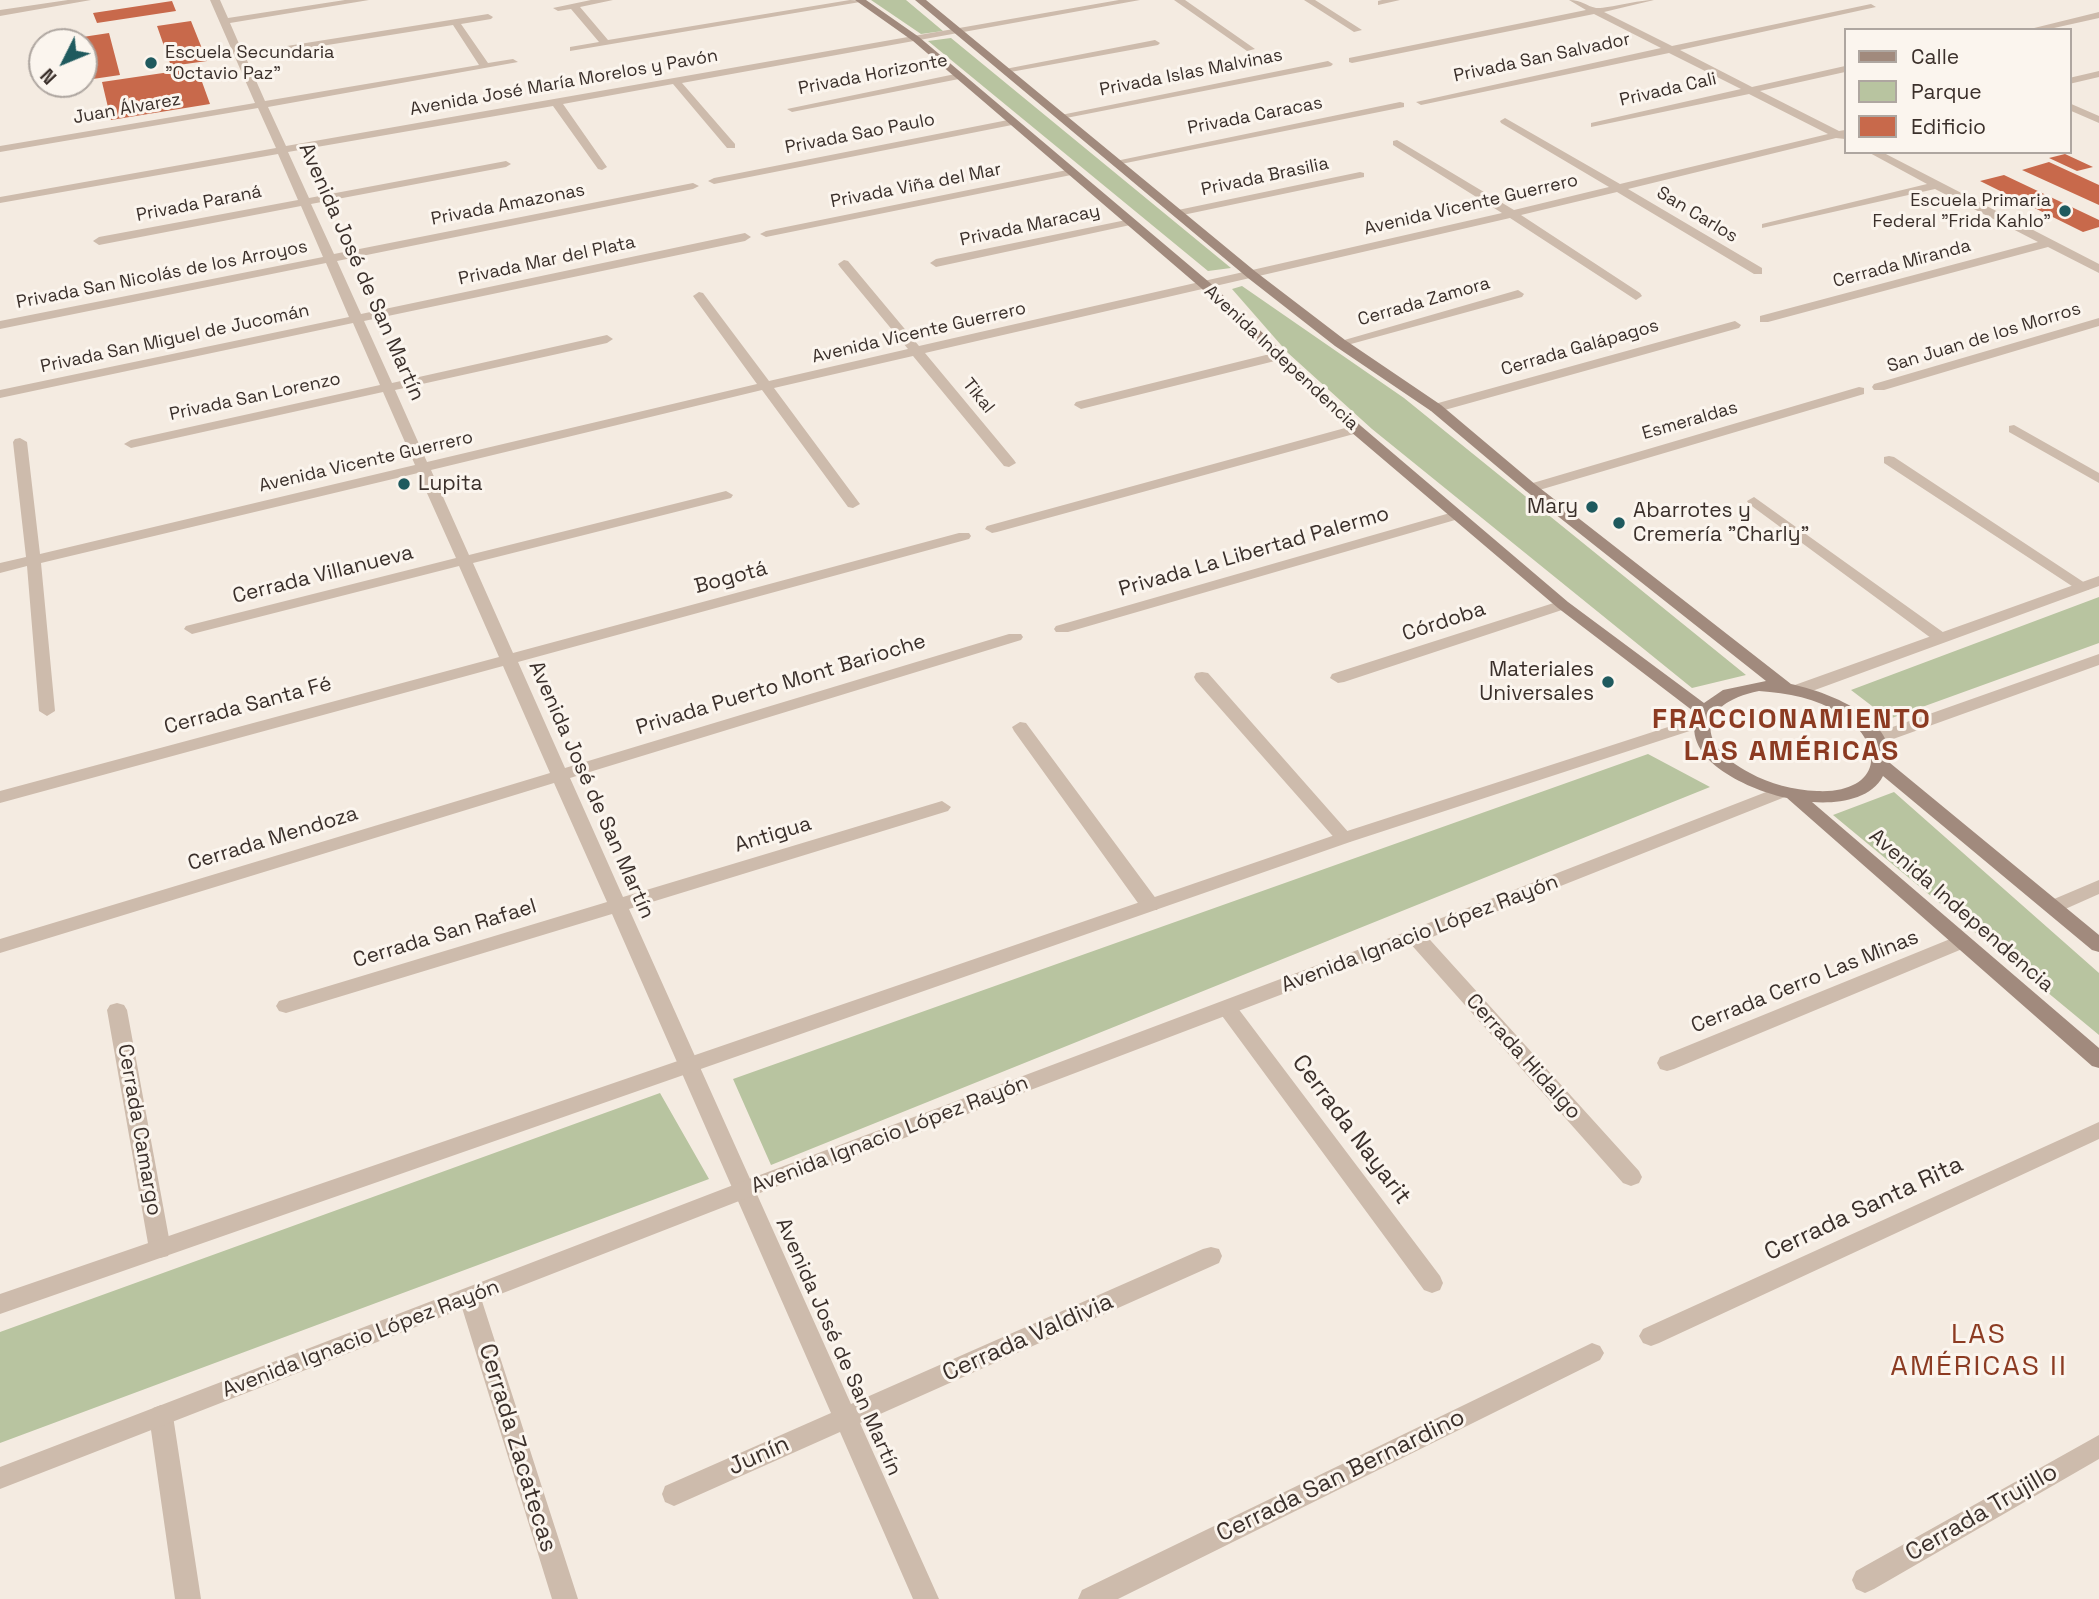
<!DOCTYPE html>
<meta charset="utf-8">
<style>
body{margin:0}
#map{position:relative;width:2099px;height:1599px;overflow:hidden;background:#f4ebe1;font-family:"Space Grotesk",sans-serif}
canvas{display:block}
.legend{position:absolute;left:1844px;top:28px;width:228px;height:126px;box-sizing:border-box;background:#fbf5ee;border:2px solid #aea6a0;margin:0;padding:9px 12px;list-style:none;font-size:21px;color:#3b302b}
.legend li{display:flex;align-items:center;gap:14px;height:35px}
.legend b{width:35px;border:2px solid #aea6a0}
.north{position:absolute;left:28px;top:28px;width:70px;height:70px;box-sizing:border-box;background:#fbf5ee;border:2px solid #aea6a0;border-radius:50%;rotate:227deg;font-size:19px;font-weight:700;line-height:28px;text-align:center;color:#3b302b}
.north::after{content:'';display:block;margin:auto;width:24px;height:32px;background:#1f5a5e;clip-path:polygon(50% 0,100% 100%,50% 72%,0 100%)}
</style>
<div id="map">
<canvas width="2099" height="1599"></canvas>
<ul class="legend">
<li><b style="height:9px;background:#a18a7d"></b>Calle</li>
<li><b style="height:19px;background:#b8c4a0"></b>Parque</li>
<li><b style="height:19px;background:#c8694b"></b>Edificio</li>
</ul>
<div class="north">N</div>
</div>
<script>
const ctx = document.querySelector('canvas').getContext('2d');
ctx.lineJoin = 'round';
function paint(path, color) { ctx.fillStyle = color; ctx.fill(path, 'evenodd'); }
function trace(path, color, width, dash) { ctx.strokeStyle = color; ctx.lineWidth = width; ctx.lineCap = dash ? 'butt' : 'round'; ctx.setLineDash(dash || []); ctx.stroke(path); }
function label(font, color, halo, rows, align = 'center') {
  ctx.font = font + ' "Space Grotesk",sans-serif'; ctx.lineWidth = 6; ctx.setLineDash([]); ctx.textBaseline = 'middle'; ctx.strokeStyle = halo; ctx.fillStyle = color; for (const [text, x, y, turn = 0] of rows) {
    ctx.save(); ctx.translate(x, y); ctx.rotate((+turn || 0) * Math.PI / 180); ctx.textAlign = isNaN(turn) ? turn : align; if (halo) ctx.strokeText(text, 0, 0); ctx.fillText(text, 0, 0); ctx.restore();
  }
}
const green = new Path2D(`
 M871,0H906L943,31L921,34Z
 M951,38L1231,268L1208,271L928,41Z
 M1242,286L1404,398L1746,675L1692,688L1372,429L1288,353L1232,289Z
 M2099,597V643L1889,719L1851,690Z
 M1648,754L1710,787L771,1165L733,1079Z
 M1894,792L2099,973V1035L1833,815Z
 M660,1093L709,1179L0,1443V1332Z`);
const building = new Path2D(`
 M172,1L176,11L97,23L93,13Z
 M191,21L207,61L171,66L157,26Z
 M109,33L120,75L86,80L84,42H77L76,38Z
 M197,68L210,104L111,120L102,82Z
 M2065,154L2093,167L2077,171L2049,158Z
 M2049,162L2099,185V205L2022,170Z
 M2004,175L2099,220V227L2083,232L1980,181Z`);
const minor = new Path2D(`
 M68,0H91L0,16V10Z
 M210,0H220L228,18L345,0H369L230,23L243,53L488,14L493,17L491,19L461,24L488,63L513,59L518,62L268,107L286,146L1119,0H1140L682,83L735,144V148H727L673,84L563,104L607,167L602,170L598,169L553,106L288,152L309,198L506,161L511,164L506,167L311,204L334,254L693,183L699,186L693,189L337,261L361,314L745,233L751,237L745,241L364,321L392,383L607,335L613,339L607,343L395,390L427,462L757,384L693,296L699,292L703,293L769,381L908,349L840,267L838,264L844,260L848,261L919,346L1502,213L1393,145V141L1397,140L1514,210L1609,187L1501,123L1500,121L1505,118L1620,184L1828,134L1749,94L1591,127V123L1741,89L1669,53L1421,105L1416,102L1661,48L1594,14L1352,63L1349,62V58L1586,10L1569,0C1582,0 1586,6 1596,8C1606,9 1638,0 1654,0L1604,12L1672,46L1871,4L1876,7L1680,50L1752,87L1845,66V72L1760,91L1839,131L1845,130V139L1836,138L1628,189L1762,268V274H1754L1617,192L1521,215L1640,293L1642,296L1636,300L1510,218L925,353L1014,460L1016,463L1009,467L1004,466L913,356L774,388L860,504L853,508L848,507L762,390L431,470L469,555L726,491L733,495L731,498L473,563L513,653L959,533H969L971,536L969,539L518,662L565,768L1009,634H1021L1023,637L1021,640L570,778L623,897L942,801L951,807L948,811L629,909L851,1404L1203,1249L1211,1247L1219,1249L1222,1256L1219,1263L860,1423L939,1599H913L840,1432L683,1502L674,1506L665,1502L662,1494L665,1486L831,1413L612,914L286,1013L279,1011L276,1006L279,1001L607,902L554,783L0,953V939L550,773L503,666L0,803V791L499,657L459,566L192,634L184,629L186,626L456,558L418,473L41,563L55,711L47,716L39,711L27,566L0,573V563L26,557L13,442L15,439L20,438L27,442L40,554L415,465L383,392L131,448L124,444L131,440L380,385L353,323L0,398V390L349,317L326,263L0,329V321L323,257L301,206L99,245L93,241L99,237L298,200L278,154L0,203V197L276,148L258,108L0,152V146L255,103ZM453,25L479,65L265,101L246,58Z
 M591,0H613L580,7L608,40L850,0L866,1L570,51V47L599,42L571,9L558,11L553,8Z
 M1174,0H1185L1255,49L1247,51Z
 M1304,0H1315L1362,30L1354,32Z
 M1382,0H1400L1378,5V1Z
 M2099,12V18L2045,30H2026Z
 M1155,40L1160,43L1158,45L1005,73L1000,70Z
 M1328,61L1333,64L1331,66L1061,119L1056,116Z
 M2099,71V77L2069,84V78Z
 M960,73L965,76L964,78L792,112L787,109Z
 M1400,102L1404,103V107L1116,165L1111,162Z
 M2069,103L2099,116V123L2069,110Z
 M1013,119L1018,122L1017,124L714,184L708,181L714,178Z
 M1868,152H1882L2099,264V273L2048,247L1768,322H1760V316L2038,242L1935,189L1762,228V224L1927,184Z
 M1072,169L1078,172L1076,174L766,237L760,234L766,231Z
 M1360,172L1364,173V177L1178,216L1172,213L1178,210Z
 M1131,219L1135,220V224L936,267L930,263L936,259Z
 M1518,290L1524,294L1522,297L1340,347L1334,343Z
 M2099,318V326L1884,390H1874L1872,387L1874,384Z
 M1735,321L1741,325L1739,328L1441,411H1431L1429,408L1431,405Z
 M1278,352L1283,353V359L1081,409L1074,405L1076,402Z
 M1859,387L1864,388V394L1536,491H1526L1524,488L1526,485Z
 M1356,425L1363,429L1361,432L997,532L992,533L985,529L987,526Z
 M2014,425L2099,473V483L2009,432V426Z
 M1889,456L1894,457L2091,587L2088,590H2078L1884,463V457Z
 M1754,497L1947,635L1949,638L1947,641H1935L1749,504L1747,501Z
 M1457,511L1462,512L1464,515L1462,518L1068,632H1056L1054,629L1056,626Z
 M1563,600L1571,605L1568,608L1344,682L1338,683L1330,678L1332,674Z
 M1202,672L1208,673L1350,834L1353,838L1350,842H1338L1196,681L1194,677L1196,673Z
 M1020,722L1026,723L1157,900L1159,905L1157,910H1143L1014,731L1012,727Z
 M2099,880V894L2054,914L2047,912L2045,907L2047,902Z
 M1415,929L1422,931L1639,1171L1642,1177L1639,1183L1631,1186L1623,1183L1408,941L1406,936L1408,931Z
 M1960,935L1967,937L1969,942L1967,947L1674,1069L1667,1071L1660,1069L1657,1063L1660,1057Z
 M1227,1001L1234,1003L1440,1276L1443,1283L1440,1290L1432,1293L1424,1290L1220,1013L1217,1008L1220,1003Z
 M117,1003L124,1005L127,1010L171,1249L168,1256L160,1258L152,1256L149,1249L107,1010L110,1005Z
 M2099,1122V1139L1659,1343L1651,1346L1643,1343L1639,1336L1643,1329Z
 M470,1288L478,1291L481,1298L578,1599H552L459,1298L462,1291Z
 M1592,1343L1600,1346L1604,1353L1600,1360L1118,1599H1078L1082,1590Z
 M161,1405L169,1408L173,1416L201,1599H175L149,1416L153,1408Z
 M2099,1435V1459L1874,1589L1865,1593L1856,1589L1852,1580L1856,1571Z`);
const tertiary = new Path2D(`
 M2099,576V586L1804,694H1792L1790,690L1792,686Z
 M2099,654V665L1882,743L1876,744L1868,739L1870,735Z
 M1702,716L1710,721L1708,725L1350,842L0,1314V1294L1338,834Z
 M1779,787L1788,793L1785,797L1422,941L752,1196L0,1489V1467L736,1184L1408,931Z`);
const secondary = new Path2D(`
 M855,0H866L919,37L1209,282L1361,426L1568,602L1704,703L1723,690L1766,681L1526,491L1431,411L1335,346L1248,278L915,0H926L1256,272L1345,340L1441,405L1536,485L1791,684C1827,692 1894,716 1890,763L2099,935V952L2092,950L1883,776C1871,800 1836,804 1812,802L2099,1048V1068L2092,1066L1787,798C1753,791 1679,761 1697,714L1558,608L1351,432L1201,288L913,41ZM1759,691C1788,693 1816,698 1841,714C1890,748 1878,794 1817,791C1793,790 1770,784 1750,773C1696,745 1696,704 1759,691Z`);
const markers = [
 [151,63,7,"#1f5a5e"],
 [2065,211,7,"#1f5a5e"],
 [404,484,7,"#1f5a5e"],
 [1592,507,7,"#1f5a5e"],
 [1619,523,7,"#1f5a5e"],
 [1608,682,7,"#1f5a5e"]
];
const farPoinames = [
 ["Escuela Secundaria",165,53],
 ["\"Octavio Paz\"",165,74],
 ["Escuela Primaria",2051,201,"right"],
 ["Federal \"Frida Kahlo\"",2051,222,"right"]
];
const farStreetnames = [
 ["Privada San Salvador",1542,58,-12],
 ["Privada Islas Malvinas",1191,73,-11],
 ["Privada Horizonte",873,75,-11],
 ["Avenida José María Morelos y Pavón",564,83,-10],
 ["Privada Cali",1668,90,-13],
 ["Juan Álvarez",127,109,-10],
 ["Privada Caracas",1255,116,-11],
 ["Privada Sao Paulo",860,134,-11],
 ["Privada Brasilia",1265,177,-12],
 ["Privada Viña del Mar",916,186,-11],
 ["Privada Paraná",199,204,-11],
 ["Privada Amazonas",508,205,-11],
 ["Avenida Vicente Guerrero",1471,205,-13],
 ["San Carlos",1697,215,31],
 ["Privada Maracay",1030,226,-12],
 ["Privada Mar del Plata",547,261,-12],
 ["Cerrada Miranda",1902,264,-15],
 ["Privada San Nicolás de los Arroyos",162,275,-11],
 ["Cerrada Zamora",1424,302,-16],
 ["Avenida Vicente Guerrero",919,333,-13],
 ["San Juan de los Morros",1984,338,-17],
 ["Privada San Miguel de Jucomán",175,339,-12],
 ["Cerrada Galápagos",1580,348,-16],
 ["Avenida Independencia",1281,358,43],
 ["Tikal",978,396,51],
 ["Privada San Lorenzo",255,397,-12],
 ["Esmeraldas",1690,421,-16],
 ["Avenida Vicente Guerrero",366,462,-13]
];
const streetNames = [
 ["Avenida José de San Martín",361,272,66],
 ["Privada La Libertad Palermo",1254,552,-16],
 ["Cerrada Villanueva",323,575,-14],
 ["Bogotá",731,578,-15],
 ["Córdoba",1444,622,-18],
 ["Privada Puerto Mont Barioche",781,685,-17],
 ["Cerrada Santa Fé",248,706,-15],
 ["Avenida José de San Martín",591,790,66],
 ["Antigua",773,835,-17],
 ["Cerrada Mendoza",273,839,-17],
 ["Avenida Independencia",1961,911,41],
 ["Cerrada San Rafael",445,934,-17],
 ["Avenida Ignacio López Rayón",1420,934,-21],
 ["Cerrada Cerro Las Minas",1805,982,-22],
 ["Cerrada Hidalgo",1523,1057,48],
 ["Cerrada Camargo",139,1130,80],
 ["Avenida Ignacio López Rayón",890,1135,-21],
 ["Avenida Ignacio López Rayón",361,1339,-21],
 ["Avenida José de San Martín",838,1347,66]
];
const poiNames = [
 ["Lupita",418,484],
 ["Mary",1578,507,"right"],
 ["Abarrotes y",1633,511],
 ["Cremería \"Charly\"",1633,535],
 ["Materiales",1594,670,"right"],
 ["Universales",1594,694,"right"]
];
const nearStreetnames = [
 ["Cerrada Nayarit",1351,1130,53],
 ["Cerrada Santa Rita",1864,1209,-25],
 ["Cerrada Valdivia",1028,1338,-24],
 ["Cerrada Zacatecas",517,1448,73],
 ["Junín",759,1456,-24],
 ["Cerrada San Bernardino",1341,1476,-26],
 ["Cerrada Trujillo",1982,1513,-30]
];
const districtNames = [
 ["FRACCIONAMIENTO",1792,720],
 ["LAS AMÉRICAS",1792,752]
];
const nearNeighbourhoodnames = [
 ["LAS",1979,1335],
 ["AMÉRICAS II",1979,1367]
];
paint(green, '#b8c4a0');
paint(building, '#c8694b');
paint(minor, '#cdbbac');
paint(tertiary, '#cdbbac');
paint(secondary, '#a18a7d');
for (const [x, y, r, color] of markers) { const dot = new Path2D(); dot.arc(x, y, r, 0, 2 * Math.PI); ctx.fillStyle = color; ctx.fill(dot); trace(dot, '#fbf5ee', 2.5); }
label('18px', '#3b302b', '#fbf5ee', farPoinames, 'left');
label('18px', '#3b302b', '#fbf5ee', farStreetnames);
label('21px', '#3b302b', '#fbf5ee', streetNames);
label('21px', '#3b302b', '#fbf5ee', poiNames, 'left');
label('24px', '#3b302b', '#fbf5ee', nearStreetnames);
ctx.letterSpacing = '2px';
label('bold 28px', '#8c3b22', '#fbf5ee', districtNames);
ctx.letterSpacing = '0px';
ctx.letterSpacing = '2px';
label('28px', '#8c3b22', '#fbf5ee', nearNeighbourhoodnames);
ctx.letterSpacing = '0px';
</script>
